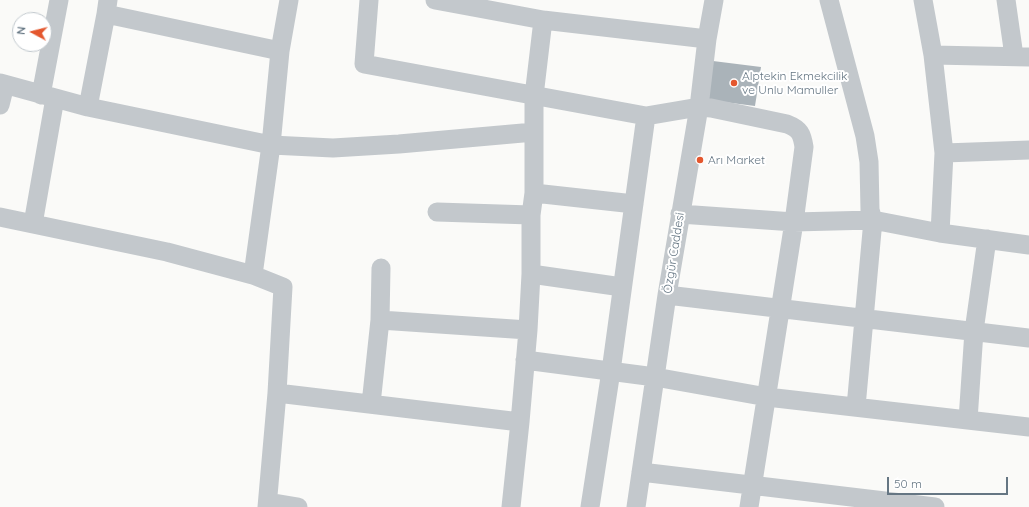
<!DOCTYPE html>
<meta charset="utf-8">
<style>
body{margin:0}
#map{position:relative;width:1029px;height:507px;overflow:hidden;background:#fafaf8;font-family:Quicksand,sans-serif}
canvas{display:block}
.north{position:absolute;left:12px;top:12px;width:40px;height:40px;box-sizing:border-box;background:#fff;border:1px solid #c1c8cd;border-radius:50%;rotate:277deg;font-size:11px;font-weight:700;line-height:16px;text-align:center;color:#657683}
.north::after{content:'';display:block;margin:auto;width:14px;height:18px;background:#e4572e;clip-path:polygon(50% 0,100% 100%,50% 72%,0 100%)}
.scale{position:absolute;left:887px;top:477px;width:121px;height:18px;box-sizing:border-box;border:2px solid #657683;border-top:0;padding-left:5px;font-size:12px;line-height:14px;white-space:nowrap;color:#657683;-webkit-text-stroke:3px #fff;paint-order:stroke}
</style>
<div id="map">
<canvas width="1029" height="507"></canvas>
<div class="north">N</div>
<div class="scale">50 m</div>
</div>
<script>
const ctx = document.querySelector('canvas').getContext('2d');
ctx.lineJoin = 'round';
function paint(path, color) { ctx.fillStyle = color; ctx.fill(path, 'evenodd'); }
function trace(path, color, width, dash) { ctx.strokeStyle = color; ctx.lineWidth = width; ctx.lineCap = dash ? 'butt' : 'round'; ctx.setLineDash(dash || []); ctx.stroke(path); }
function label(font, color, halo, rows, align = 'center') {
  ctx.font = font + ' Quicksand,sans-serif'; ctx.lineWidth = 4; ctx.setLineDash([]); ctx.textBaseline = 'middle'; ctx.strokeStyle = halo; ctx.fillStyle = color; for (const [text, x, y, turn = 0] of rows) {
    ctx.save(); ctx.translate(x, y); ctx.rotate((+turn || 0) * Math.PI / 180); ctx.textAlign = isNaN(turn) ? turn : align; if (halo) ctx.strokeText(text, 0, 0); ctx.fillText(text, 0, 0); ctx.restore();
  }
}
const building = new Path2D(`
 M713,61L761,67L755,106L708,100Z`);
const minor = new Path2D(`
 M369,0L364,64L646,116L699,107L711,108L787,124C800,129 802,134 804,147L794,222L749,507
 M435,0L543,20L707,39
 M829,0L865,136L869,162L870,210L873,220L856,407
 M923,0L933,55L944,153L940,233
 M1006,0L1014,56
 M106,14L280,51
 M933,55L1029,57
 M0,83L88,107L271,145L333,148L399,144L534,132
 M41,95L59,0
 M0,105L5,85
 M88,107L106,14L108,0
 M944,153L1029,150
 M534,193L634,204
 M437,212L531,215
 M680,214L794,222L873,220L940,233L1029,245
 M0,217L167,252L253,275L283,287L277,393L267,507
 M33,224L55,98
 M531,274L622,287
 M253,275L271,145L280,51L289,0
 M667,295L1029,338
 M380,320L528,330
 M525,360L655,377L767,397L1029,427
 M277,393L520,422
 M371,404L380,320L381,268
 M968,420L974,331L987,239
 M641,472L935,507
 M268,502L298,507
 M511,507L520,422L528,330L531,274V215L534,193V96L543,20
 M590,507L611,371L646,116
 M636,507L667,295L699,107L707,39L714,0`);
const markers = [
 [734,83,4,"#e4572e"],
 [700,160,4,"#e4572e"]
];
const poiNames = [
 ["Alptekin Ekmekcilik",742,76],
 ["ve Unlu Mamuller",742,90],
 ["Arı Market",708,160]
];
const streetNames = [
 ["Özgür Caddesi",674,253,-81]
];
paint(building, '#aab3b9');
trace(minor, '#c3c8cc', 19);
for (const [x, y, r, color] of markers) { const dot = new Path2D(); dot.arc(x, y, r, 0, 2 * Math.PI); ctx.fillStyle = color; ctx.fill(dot); trace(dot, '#fff', 1.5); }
label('12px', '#657683', '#fff', poiNames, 'left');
label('12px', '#657683', '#fff', streetNames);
</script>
